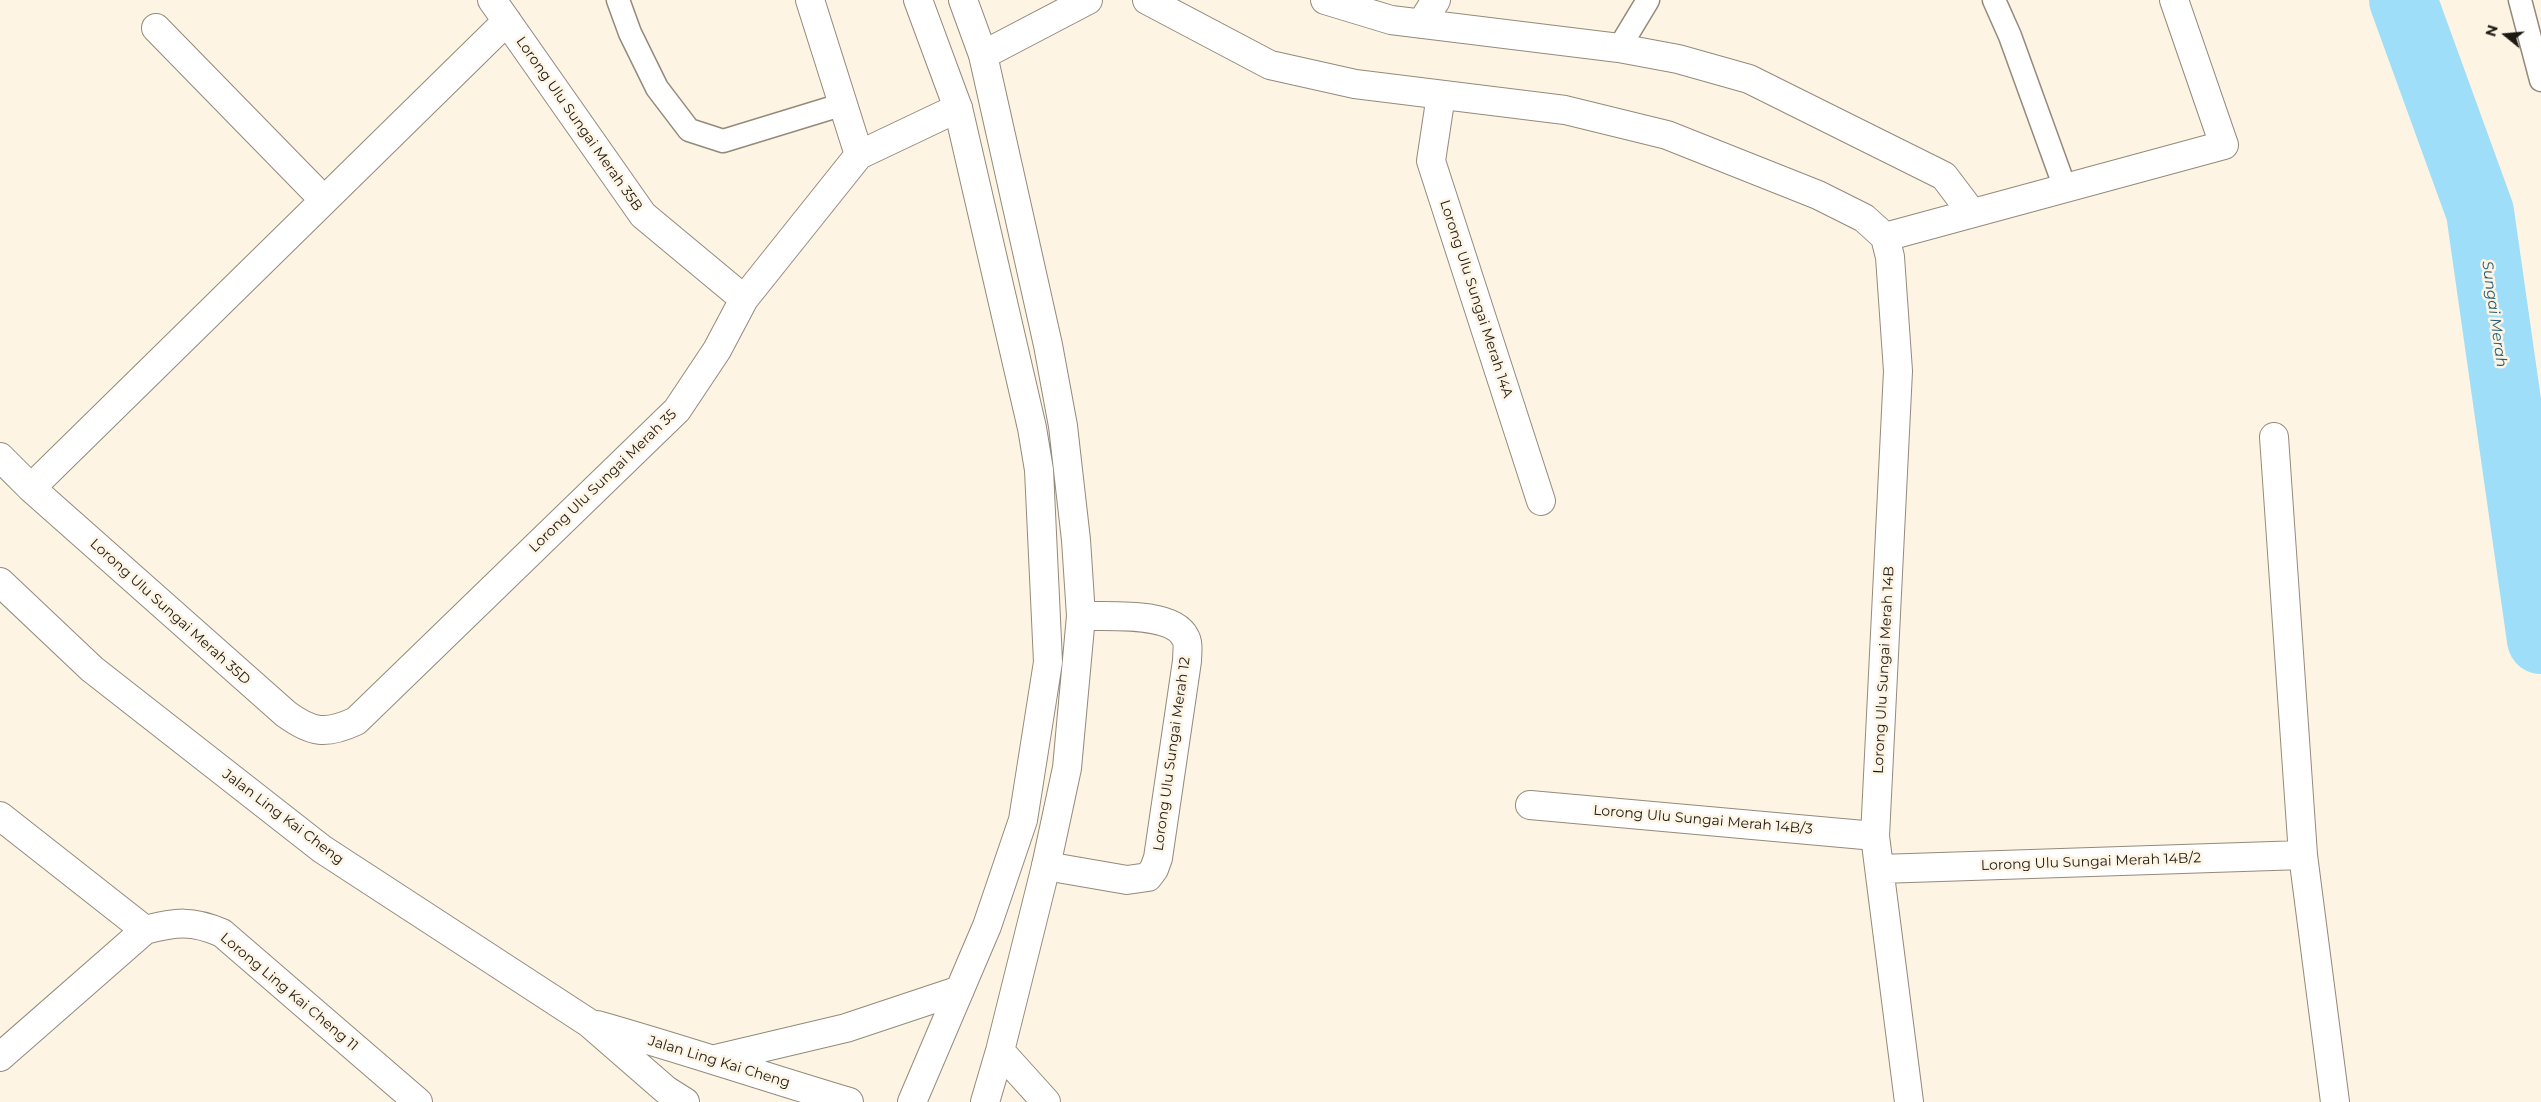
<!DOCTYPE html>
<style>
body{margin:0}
#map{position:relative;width:2541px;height:1102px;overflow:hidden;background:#fef4e4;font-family:Montserrat,sans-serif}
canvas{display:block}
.north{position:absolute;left:2481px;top:10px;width:50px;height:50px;-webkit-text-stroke:4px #fef4e4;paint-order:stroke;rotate:287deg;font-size:14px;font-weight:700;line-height:20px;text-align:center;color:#1c1913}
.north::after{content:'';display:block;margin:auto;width:18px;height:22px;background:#1c1913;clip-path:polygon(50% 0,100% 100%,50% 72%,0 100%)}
</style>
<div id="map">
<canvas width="2541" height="1102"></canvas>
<div class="north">N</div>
</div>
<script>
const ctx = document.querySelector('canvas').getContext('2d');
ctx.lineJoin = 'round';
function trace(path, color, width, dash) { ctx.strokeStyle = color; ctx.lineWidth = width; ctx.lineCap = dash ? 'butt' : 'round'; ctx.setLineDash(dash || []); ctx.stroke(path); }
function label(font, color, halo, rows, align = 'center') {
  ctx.font = font + ' Montserrat,sans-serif'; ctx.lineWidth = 5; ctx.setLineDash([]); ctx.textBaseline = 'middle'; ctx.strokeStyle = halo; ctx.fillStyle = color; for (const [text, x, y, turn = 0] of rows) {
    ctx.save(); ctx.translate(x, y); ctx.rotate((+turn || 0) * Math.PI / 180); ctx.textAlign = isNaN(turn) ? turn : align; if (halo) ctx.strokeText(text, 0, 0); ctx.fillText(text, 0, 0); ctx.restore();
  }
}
const river = new Path2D(`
 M2403,0L2480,212L2541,640`);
const service = new Path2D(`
 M618,0L630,33L657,88L689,130L723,141L844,104
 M1994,0L2010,36L2065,188
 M2520,0L2541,80
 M1619,48L1648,0`);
const minor = new Path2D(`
 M492,0L643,215L744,299
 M810,0L859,155
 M1147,0L1270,65L1355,84L1565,110L1667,135L1818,195L1864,218L1885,237
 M1325,0L1391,20L1619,48L1678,59L1749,79L1944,176L1972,213
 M1421,24L1436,0
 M156,28L324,200
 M983,55L1088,0
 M1441,95L1431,161L1541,501
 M1885,237L1890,257L1898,371L1875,836L1909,1102
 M1885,237L2224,145L2174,0
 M2274,437L2303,855L2335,1102
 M0,457L31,488L286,714C312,733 326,735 356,721L677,410L717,350L744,299L859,155L958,108
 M31,488L507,21
 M1530,805L1875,836
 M0,816L145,930
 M1046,866L1127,880L1148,877L1154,869L1158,858L1187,661C1187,654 1189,643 1185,637C1172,611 1107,617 1081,616
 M1880,869L2303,855
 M0,1057L145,930C176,922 192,920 222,933L418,1102`);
const tertiary = new Path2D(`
 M963,0L983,55L1048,345L1063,426L1076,540L1081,616L1067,768L1046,866L1000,1051L985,1102
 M0,582L92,669L322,849L589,1023L666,1090L685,1102
 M597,1025C682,1049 765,1077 849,1102
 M1000,1051L1046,1102
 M715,1059L846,1028L960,990
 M912,1102L987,926L1023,820L1048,662L1039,470L1032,428L958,108L918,0`);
const streetNames = [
 ["Lorong Ulu Sungai Merah 35B",579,124,55],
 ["Lorong Ulu Sungai Merah 14A",1476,299,72],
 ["Lorong Ulu Sungai Merah 35",603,481,-44],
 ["Lorong Ulu Sungai Merah 35D",170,612,42],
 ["Lorong Ulu Sungai Merah 14B",1884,670,-87],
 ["Lorong Ulu Sungai Merah 12",1172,754,-82],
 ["Jalan Ling Kai Cheng",283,817,37],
 ["Lorong Ulu Sungai Merah 14B/3",1703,820,5],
 ["Lorong Ulu Sungai Merah 14B/2",2091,862,-2],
 ["Lorong Ling Kai Cheng 11",289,992,40],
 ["Jalan Ling Kai Cheng",719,1062,17]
];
const waterNames = [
 ["Sungai Merah",2494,314,82]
];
trace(river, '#9edef9', 68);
trace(service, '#938a7c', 25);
trace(minor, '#938a7c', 30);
trace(tertiary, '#938a7c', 30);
trace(service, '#fff', 22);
trace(minor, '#fff', 28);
trace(tertiary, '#fff', 28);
label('14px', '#1c1913', '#fef4e4', streetNames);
label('italic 15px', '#1e5e76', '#fef4e4', waterNames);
</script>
